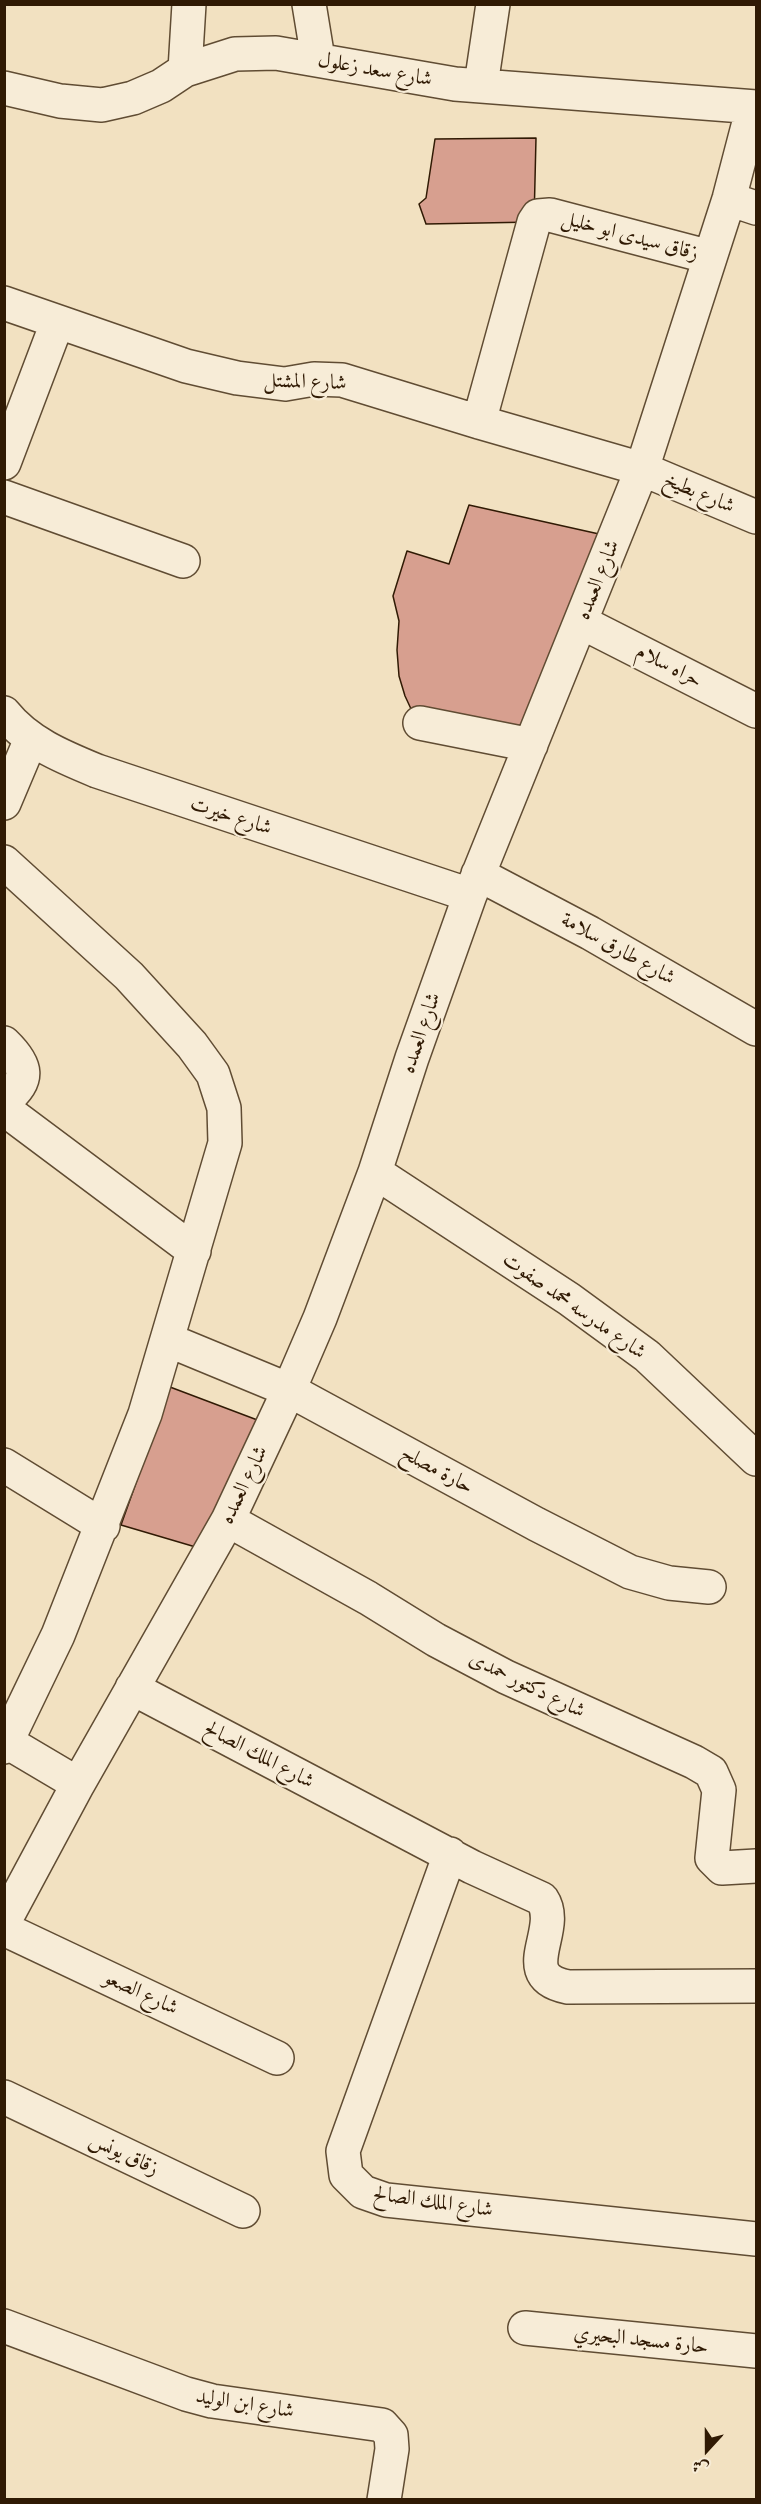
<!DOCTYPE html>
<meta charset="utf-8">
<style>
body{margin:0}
#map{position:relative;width:761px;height:2504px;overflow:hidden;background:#f2e1c1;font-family:"EB Garamond",Amiri,serif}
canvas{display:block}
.frame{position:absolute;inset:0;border:6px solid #301a04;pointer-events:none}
.north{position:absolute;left:677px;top:2420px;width:60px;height:60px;-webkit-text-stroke:4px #f7ecd7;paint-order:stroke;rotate:201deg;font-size:16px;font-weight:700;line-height:24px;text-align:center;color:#301a04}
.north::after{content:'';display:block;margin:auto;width:21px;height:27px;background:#301a04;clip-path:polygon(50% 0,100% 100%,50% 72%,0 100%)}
</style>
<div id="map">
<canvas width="761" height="2504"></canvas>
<div class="frame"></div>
<div class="north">ش</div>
</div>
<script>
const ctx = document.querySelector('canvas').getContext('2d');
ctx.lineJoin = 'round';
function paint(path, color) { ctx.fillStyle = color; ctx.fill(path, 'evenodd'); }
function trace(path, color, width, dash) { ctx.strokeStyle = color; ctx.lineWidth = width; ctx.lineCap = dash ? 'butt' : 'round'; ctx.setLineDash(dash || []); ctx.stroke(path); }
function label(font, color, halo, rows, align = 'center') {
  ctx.font = font + ' "EB Garamond",Amiri,serif'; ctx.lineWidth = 4.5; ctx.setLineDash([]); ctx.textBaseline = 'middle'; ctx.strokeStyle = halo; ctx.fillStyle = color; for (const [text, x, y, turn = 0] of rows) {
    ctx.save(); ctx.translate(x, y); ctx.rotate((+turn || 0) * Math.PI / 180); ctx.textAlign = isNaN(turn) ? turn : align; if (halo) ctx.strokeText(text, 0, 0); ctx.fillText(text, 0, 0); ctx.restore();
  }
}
const building = new Path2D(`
 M536,138L534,222L426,224L419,204L426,198L435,139Z
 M469,505L608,536L531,729L412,711L405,696L399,676L397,650L399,621L393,596L407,551L449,564Z
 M170,1387L260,1421L199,1548L121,1525Z`);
const minor = new Path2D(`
 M309,4L318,59
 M185,70L189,4
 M481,85L493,4
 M4,88L60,101L102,105L133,98L161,86L185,70L235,54L276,53L455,84L756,107
 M729,199L756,208
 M4,303L186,366L237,378L285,384L314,379L342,380L479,422L642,469L756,517
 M479,422L534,222L538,216L550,215L710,257
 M4,463L57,323
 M4,497L183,561
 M581,622L756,711
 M4,713C28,743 63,757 97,771L470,895
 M420,723L531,745
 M4,803L31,739
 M4,862L129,976L192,1045L213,1074L224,1108L225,1143L145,1414L58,1635L4,1747
 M478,874L590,933L756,1029
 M4,1043C27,1065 31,1080 4,1101
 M4,1109L194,1251
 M375,1172L569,1299L647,1356L756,1459
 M168,1340L289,1390L536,1524L630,1572L669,1583L709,1587
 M4,1465L103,1526
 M228,1520L368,1598L436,1640L506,1677L694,1762L711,1772L719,1790L712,1858L722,1868L756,1866
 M132,1688L472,1867L542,1899C563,1930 512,1976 568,1987L756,1986
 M7,1742L78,1784
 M450,1854L343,2151L346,2175L363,2192L386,2200L756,2239
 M4,1922L78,1784L228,1520L289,1390L320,1318L375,1172L412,1058L470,895L642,469L729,199L753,107
 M4,1929L277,2058
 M4,2097L243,2211
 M4,2326L186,2394L212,2401L382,2425L391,2435L392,2449L384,2500
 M525,2328L756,2351`);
const streetNames = [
 ["شارع سعد زعلول",375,70,10],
 ["زقاق سيدى ابو خليل",630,236,15],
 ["شارع المشتل",305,382,2],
 ["شارع بطيخ",699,493,23],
 ["شارع العمده",598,580,-68],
 ["حراه سلام",669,666,27],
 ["شارع خيرت",231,816,18],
 ["شارع طارق سلامة",618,949,29],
 ["شارع العمده",421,1033,-71],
 ["شارع مدرسه محمد صفوت",574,1306,35],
 ["حارة مصلح",437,1470,28],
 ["شارع العمده",244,1485,-64],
 ["شارع دكتور حمدى",527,1685,26],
 ["شارع الملك الصالح",259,1755,28],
 ["شارع الصعو",141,1993,25],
 ["زقاق يونس",124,2154,26],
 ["شارع الملك الصالح",433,2202,8],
 ["حارة مسجد البحيري",641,2340,6],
 ["شارع ابن الوليد",245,2404,9]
];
paint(building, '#d79f8f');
trace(building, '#301a04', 1.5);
trace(minor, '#604c33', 36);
trace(minor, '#f7ecd7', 33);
label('21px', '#301a04', '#f7ecd7', streetNames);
</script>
